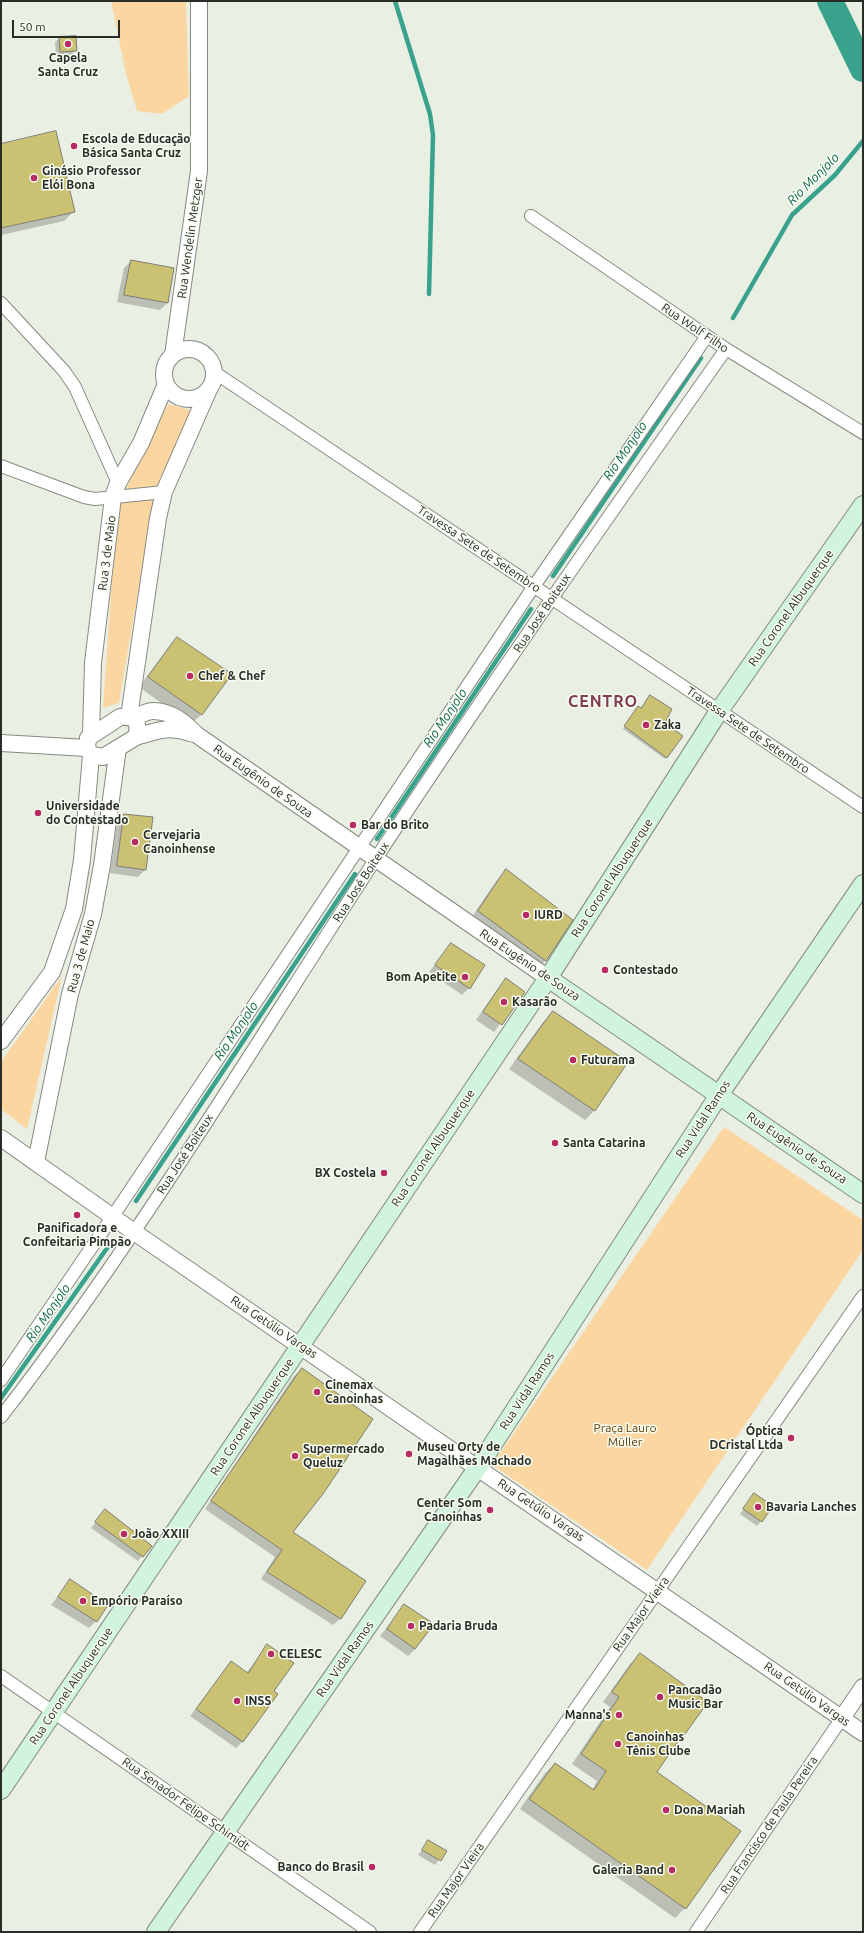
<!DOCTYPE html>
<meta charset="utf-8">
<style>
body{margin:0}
#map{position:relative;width:864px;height:1933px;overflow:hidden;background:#eaefe4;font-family:Ubuntu,sans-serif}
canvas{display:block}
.frame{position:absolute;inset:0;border:2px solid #2a2c28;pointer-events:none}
.scale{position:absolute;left:12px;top:20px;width:108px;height:18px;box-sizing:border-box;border:2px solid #2a2c28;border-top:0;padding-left:5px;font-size:12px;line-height:14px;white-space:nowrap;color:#2a2c28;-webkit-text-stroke:3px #f7fcf1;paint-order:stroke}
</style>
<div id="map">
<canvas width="864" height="1933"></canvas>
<div class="frame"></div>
<div class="scale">50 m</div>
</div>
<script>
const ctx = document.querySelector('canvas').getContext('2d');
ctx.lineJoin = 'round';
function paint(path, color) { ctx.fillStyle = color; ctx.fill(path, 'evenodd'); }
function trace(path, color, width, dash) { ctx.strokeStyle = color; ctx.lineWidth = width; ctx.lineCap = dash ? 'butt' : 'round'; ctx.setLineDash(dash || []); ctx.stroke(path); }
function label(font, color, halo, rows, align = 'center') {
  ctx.font = font + ' Ubuntu,sans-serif'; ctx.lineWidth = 3; ctx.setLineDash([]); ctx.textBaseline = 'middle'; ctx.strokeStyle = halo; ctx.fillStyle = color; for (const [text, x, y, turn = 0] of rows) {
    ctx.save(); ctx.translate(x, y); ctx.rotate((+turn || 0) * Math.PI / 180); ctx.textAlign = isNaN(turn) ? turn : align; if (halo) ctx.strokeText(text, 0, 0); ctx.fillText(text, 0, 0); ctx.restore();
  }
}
const green = new Path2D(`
 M111,1H186L189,96L162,114L137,111L126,74Z
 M168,404L190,410L149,528L119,703L103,708L117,507Z
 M62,976L27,1129L1,1109V1062Z
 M724,1127L863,1220V1250L647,1570L492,1465Z`);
const shadow = new Path2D(`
 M60,38L76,50L71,55L56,56L55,42Z
 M1,145L73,212L64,221L1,235Z
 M131,261L167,303L160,310L117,302L124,268Z
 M177,638L230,674L201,715L191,724L139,687L168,648Z
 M638,707L664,724L667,757L665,759L623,729Z
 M124,815L145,870L138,877L110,873L117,823Z
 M507,870L571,920L545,961L536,970L469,921L497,880Z
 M451,945L483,966L469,988L462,995L429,972Z
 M506,980L524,992L494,1032L476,1020L499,987Z
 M553,1012L626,1062L594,1111L585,1120L509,1069L543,1022Z
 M302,1369L292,1533L341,1618L333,1625L261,1579L275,1557L205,1509L294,1376Z
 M754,1494L761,1521L757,1526L740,1514Z
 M105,1510L150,1546L138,1561L91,1528Z
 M70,1581L96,1621L89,1628L51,1605Z
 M405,1605L415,1649L408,1656L380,1636Z
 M268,1646L273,1692L242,1742L236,1748L190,1716L231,1662L246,1673Z
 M640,1654L680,1740L656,1772L685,1908L675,1918L520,1809L545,1773L555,1764L592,1790L597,1781L572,1764L610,1707L603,1702L630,1664Z
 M429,1841L445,1852L435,1865L418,1855Z`);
const stream = new Path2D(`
 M395,1L430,114L433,135L429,294
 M733,318L792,215L835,175L863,141
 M553,576L701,358
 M377,839L531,609
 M136,1201L355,874
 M1,1398L110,1244`);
const river = new Path2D(`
 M830,1L863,69`);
const building = new Path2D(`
 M76,36L77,51L60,52L59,37Z
 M56,131L75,212L1,228V144Z
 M131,260L174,268L168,303L124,295Z
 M177,637L232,674L202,715L148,677Z
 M650,695L672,709L665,723L683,736L667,758L624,726L638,706L641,708Z
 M124,814L153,817L146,870L117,866Z
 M506,869L573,920L546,961L478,911Z
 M451,943L485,965L470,989L435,965Z
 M506,978L525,992L502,1025L483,1012Z
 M553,1011L628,1062L595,1111L518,1059Z
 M302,1368L373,1419L323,1494L293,1532L366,1581L341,1619L267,1572L282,1550L211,1501Z
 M754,1493L773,1506L762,1522L743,1509Z
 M105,1509L152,1546L143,1557L95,1522Z
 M70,1579L108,1605L97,1622L58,1597Z
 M404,1604L434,1624L415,1649L387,1629Z
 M267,1644L294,1663L274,1691L278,1694L243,1742L196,1709L231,1661L248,1673Z
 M640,1653L708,1702L680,1741L679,1740L657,1772L741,1831L686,1909L529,1799L555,1763L594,1790L606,1771L581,1754L619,1697L612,1692Z
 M428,1840L447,1851L441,1861L422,1850Z`);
const minor = new Path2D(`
 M531,216L726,349L863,433
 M1,303L64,371L75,387L118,483
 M214,372L863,807
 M1,466L84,497L95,499L164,492
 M1,1380L113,1216L534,586L707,336
 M1,1417C137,1241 252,1049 373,863C487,689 607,519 726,349
 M1,1676L370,1932
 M420,1932L863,1296
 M696,1932L842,1718`);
const tertiary = new Path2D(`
 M164 374a25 25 0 1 1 50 0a25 25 0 1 1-50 0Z
 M173,355L199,171V1
 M120,717C136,716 140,722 136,737L103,757L91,755L87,748L88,738Z
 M129,717L158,518L164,492L209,389
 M132,718C138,716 147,711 153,711C172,711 185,723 197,735L548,978
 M91,734L93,663L113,497L118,483L141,443L166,384
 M136,737C161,729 168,726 194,734
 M1,743L87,748
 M1,1041L52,972L74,909L82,860L91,755
 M1,1138L134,1232L863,1733
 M36,1162L70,994L93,914L102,865L118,748
 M842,1718L863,1687`);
const secondary = new Path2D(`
 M548,978L863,1194
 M1,1790L548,978L719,711L863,505
 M156,1932L478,1467L719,1095L863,884`);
const markers = [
 [68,44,4,"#b62b64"],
 [74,146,4,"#b62b64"],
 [34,178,4,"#b62b64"],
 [190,676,4,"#b62b64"],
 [646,725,4,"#b62b64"],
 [38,813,4,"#b62b64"],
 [353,825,4,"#b62b64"],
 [135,842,4,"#b62b64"],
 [526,915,4,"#b62b64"],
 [605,970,4,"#b62b64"],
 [465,977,4,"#b62b64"],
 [504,1002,4,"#b62b64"],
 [573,1060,4,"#b62b64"],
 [555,1143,4,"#b62b64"],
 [384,1173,4,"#b62b64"],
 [77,1215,4,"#b62b64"],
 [317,1392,4,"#b62b64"],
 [791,1438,4,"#b62b64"],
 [409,1454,4,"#b62b64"],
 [295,1456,4,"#b62b64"],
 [758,1507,4,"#b62b64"],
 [490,1510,4,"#b62b64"],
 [124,1534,4,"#b62b64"],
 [83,1601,4,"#b62b64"],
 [411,1626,4,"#b62b64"],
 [271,1654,4,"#b62b64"],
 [660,1697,4,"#b62b64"],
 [237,1701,4,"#b62b64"],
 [619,1715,4,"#b62b64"],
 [618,1744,4,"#b62b64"],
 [666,1810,4,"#b62b64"],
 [372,1867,4,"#b62b64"],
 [672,1870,4,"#b62b64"]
];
const poiNames = [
 ["Capela",68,58,"center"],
 ["Santa Cruz",68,72,"center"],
 ["Escola de Educação",82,139],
 ["Básica Santa Cruz",82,153],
 ["Ginásio Professor",42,171],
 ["Elói Bona",42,185],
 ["Chef & Chef",198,676],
 ["Zaka",654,725],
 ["Universidade",46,806],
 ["do Contestado",46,820],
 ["Bar do Brito",361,825],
 ["Cervejaria",143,835],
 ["Canoinhense",143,849],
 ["IURD",534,915],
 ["Contestado",613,970],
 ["Bom Apetite",457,977,"right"],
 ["Kasarão",512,1002],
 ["Futurama",581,1060],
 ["Santa Catarina",563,1143],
 ["BX Costela",376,1173,"right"],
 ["Panificadora e",77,1228,"center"],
 ["Confeitaria Pimpão",77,1242,"center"],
 ["Cinemax",325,1385],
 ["Canoinhas",325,1399],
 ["Óptica",783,1431,"right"],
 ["DCristal Ltda",783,1445,"right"],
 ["Museu Orty de",417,1447],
 ["Magalhães Machado",417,1461],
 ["Supermercado",303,1449],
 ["Queluz",303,1463],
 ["Center Som",482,1503,"right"],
 ["Canoinhas",482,1517,"right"],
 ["Bavaria Lanches",766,1507],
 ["João XXIII",132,1534],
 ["Empório Paraíso",91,1601],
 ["Padaria Bruda",419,1626],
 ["CELESC",279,1654],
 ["Pancadão",668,1690],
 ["Music Bar",668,1704],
 ["INSS",245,1701],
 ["Manna's",611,1715,"right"],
 ["Canoinhas",626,1737],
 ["Tênis Clube",626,1751],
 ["Dona Mariah",674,1810],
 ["Banco do Brasil",364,1867,"right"],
 ["Galeria Band",664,1870,"right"]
];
const streetNames = [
 ["Rua Wendelin Metzger",190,238,-82],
 ["Rua Wolf Filho",695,328,34],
 ["Travessa Sete de Setembro",479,549,34],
 ["Rua 3 de Maio",107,553,-83],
 ["Rua Coronel Albuquerque",791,608,-55],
 ["Rua José Boiteux",542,613,-56],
 ["Travessa Sete de Setembro",748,730,34],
 ["Rua Eugênio de Souza",263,781,35],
 ["Rua Coronel Albuquerque",612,878,-57],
 ["Rua José Boiteux",361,882,-57],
 ["Rua 3 de Maio",81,956,-75],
 ["Rua Eugênio de Souza",530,965,34],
 ["Rua Vidal Ramos",703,1119,-57],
 ["Rua Coronel Albuquerque",433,1148,-56],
 ["Rua Eugênio de Souza",797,1148,34],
 ["Rua José Boiteux",185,1154,-57],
 ["Rua Getúlio Vargas",274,1327,34],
 ["Rua Vidal Ramos",527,1391,-57],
 ["Rua Coronel Albuquerque",252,1417,-56],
 ["Rua Getúlio Vargas",541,1510,34],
 ["Rua Major Vieira",641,1614,-55],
 ["Rua Vidal Ramos",345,1659,-55],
 ["Rua Coronel Albuquerque",71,1686,-56],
 ["Rua Getúlio Vargas",807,1694,35],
 ["Rua Senador Felipe Schimidt",186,1804,35],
 ["Rua Francisco de Paula Pereira",769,1825,-56],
 ["Rua Major Vieira",456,1880,-55]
];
const parkNames = [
 ["Praça Lauro",625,1428],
 ["Müller",625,1442]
];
const waterNames = [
 ["Rio Monjolo",813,179,-45],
 ["Rio Monjolo",625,451,-56],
 ["Rio Monjolo",445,718,-56],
 ["Rio Monjolo",236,1031,-56],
 ["Rio Monjolo",48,1313,-55]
];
const districtNames = [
 ["CENTRO",603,702]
];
paint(green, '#fbd6a1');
paint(shadow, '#0003');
trace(stream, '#39a28d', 4.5);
trace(river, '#39a28d', 26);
paint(building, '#cbc172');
trace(building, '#7e7d73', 1);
trace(minor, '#858a80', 14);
trace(tertiary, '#858a80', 18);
trace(secondary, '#858a80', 20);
trace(minor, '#fff', 12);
trace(tertiary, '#fff', 16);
trace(secondary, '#d0f4dc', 18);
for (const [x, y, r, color] of markers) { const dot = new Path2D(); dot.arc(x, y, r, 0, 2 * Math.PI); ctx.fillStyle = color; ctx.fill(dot); trace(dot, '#f7fcf1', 1.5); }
label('bold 12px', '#2a2c28', '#f7fcf1', poiNames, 'left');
label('12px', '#2a2c28', '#f7fcf1', streetNames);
label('12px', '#5b3d03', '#f7fcf1', parkNames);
label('italic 13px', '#0f6354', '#f7fcf1', waterNames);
ctx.letterSpacing = '1px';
label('bold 16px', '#813b52', '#f7fcf1', districtNames);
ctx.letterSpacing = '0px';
</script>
